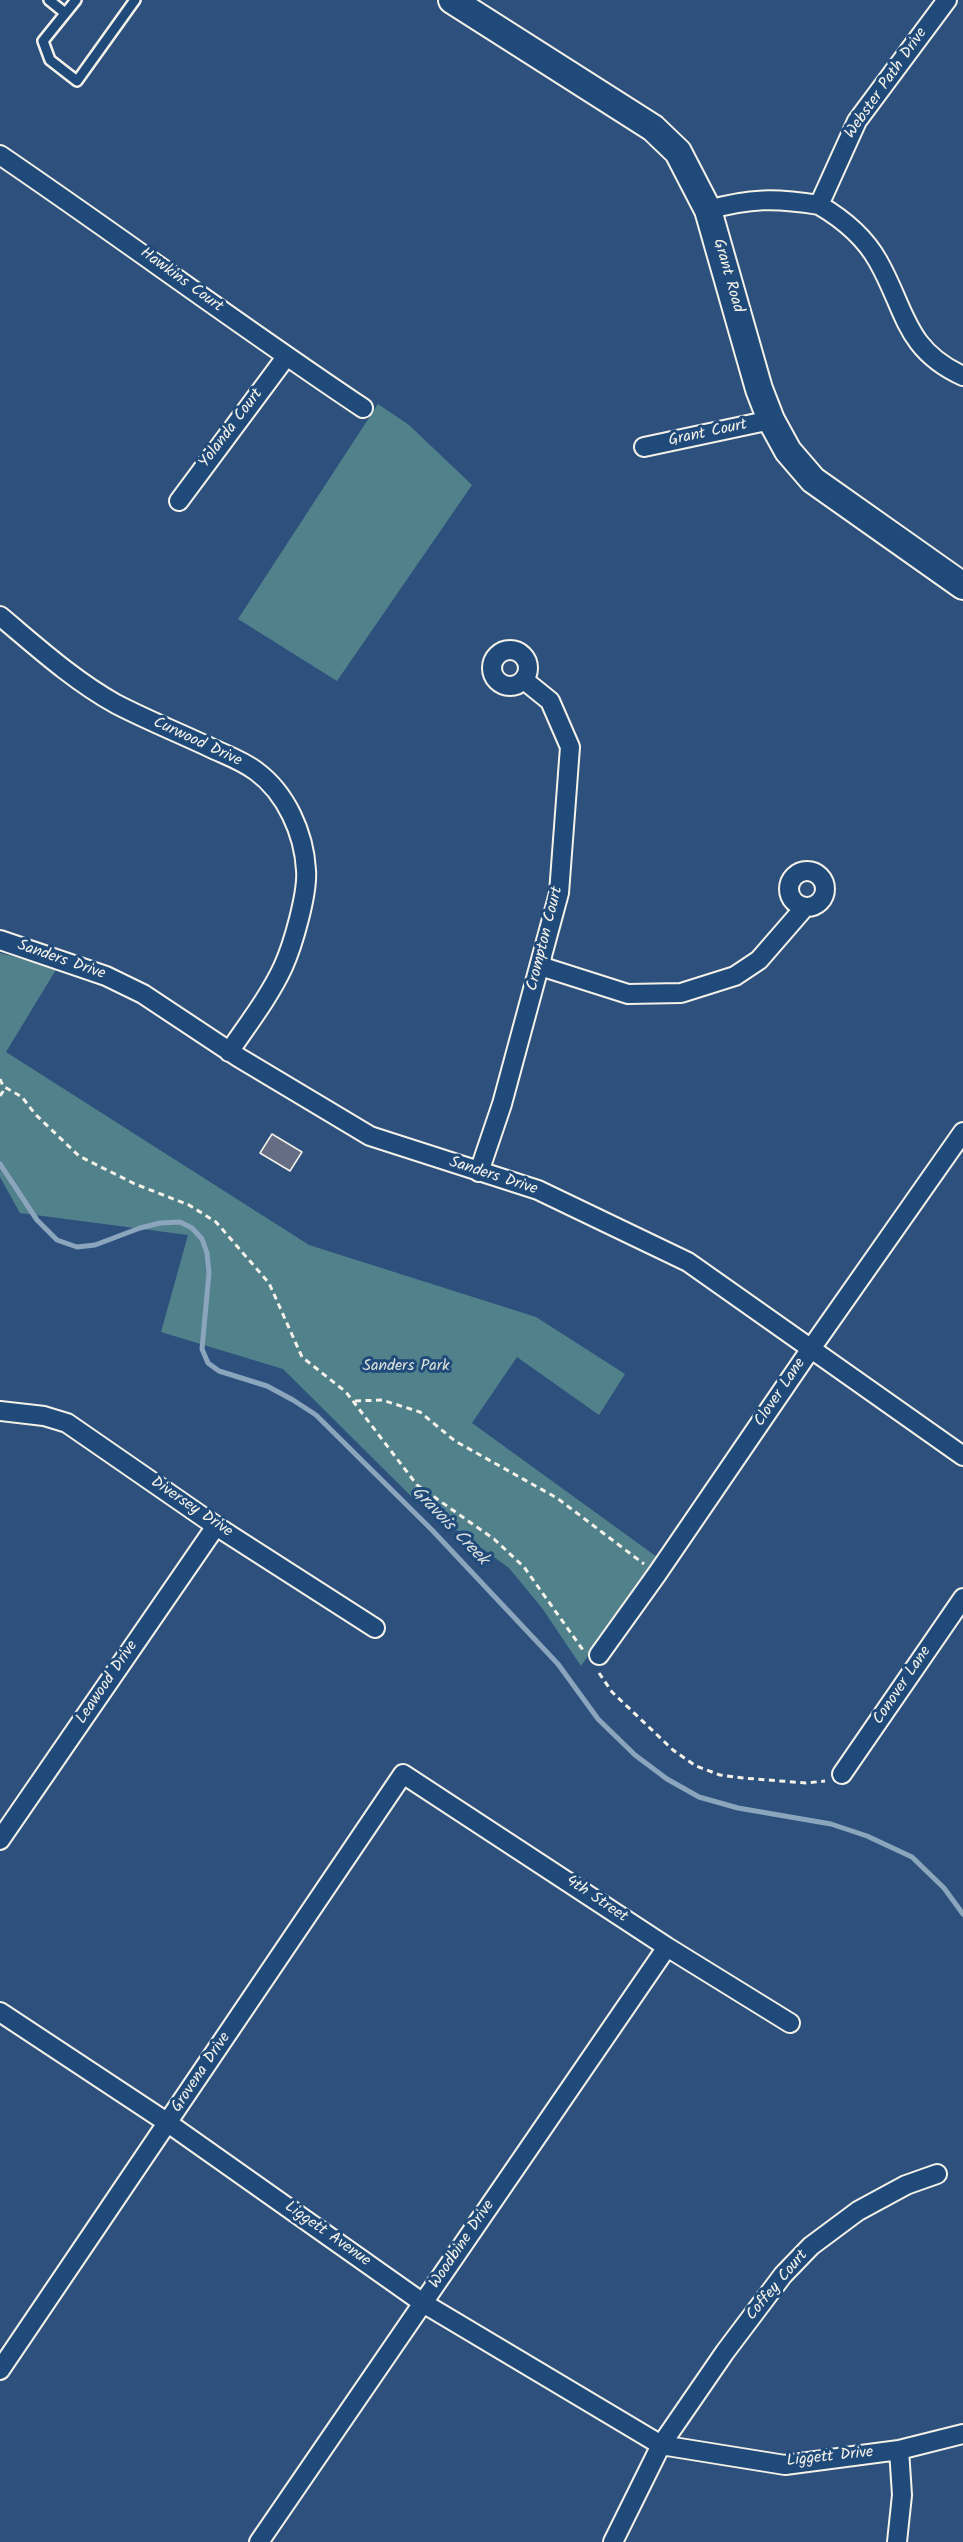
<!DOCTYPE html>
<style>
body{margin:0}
canvas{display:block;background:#2d517c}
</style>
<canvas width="963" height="2542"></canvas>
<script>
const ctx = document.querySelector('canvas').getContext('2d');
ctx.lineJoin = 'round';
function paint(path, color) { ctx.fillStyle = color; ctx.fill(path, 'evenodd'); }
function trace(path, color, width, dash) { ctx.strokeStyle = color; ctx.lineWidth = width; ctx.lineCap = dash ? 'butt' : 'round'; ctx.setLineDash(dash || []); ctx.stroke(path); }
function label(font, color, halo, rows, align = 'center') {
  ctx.font = font + ' Kalam,sans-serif'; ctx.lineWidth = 6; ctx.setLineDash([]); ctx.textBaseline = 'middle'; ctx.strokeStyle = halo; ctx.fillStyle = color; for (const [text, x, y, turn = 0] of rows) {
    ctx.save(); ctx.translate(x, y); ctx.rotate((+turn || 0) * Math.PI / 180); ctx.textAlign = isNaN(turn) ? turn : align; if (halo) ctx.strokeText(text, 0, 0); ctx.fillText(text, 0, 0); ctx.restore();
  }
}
const green = new Path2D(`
 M378,404L409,425L472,485L337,681L238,619Z
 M0,953L57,968L6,1052L309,1245L536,1317L625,1374L599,1415L517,1357L472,1423L657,1557L581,1666L542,1608L509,1568L414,1499L283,1369L161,1332L188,1235L20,1213L0,1177Z`);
const stream = new Path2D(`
 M0,1164L37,1220L57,1240L77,1247L95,1245L140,1228L160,1223L180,1222L192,1228L202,1239L207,1253L209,1273L202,1349L208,1363L219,1371L267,1386L293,1400L316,1415L432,1530L558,1664L598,1719L635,1755L667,1779L699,1797L738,1808L831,1824L867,1836L912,1857L944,1888L963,1914`);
const building = new Path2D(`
 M272,1134L302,1152L290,1171L260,1153Z`);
const path = new Path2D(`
 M0,1079L3,1086L22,1097L35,1114L79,1156L135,1184L189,1205L216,1222L269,1283L302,1357L346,1392L417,1485L494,1539L524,1567L583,1650
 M0,1096L6,1087
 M355,1401L382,1400L420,1412L455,1441L557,1498L644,1564
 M599,1673L612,1692L673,1750L696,1766L720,1775L743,1778L806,1783L825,1781`);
const lane = new Path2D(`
 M49,0L65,13
 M76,0L43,41L50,60L77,81L135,0`);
const street = new Path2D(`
 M0,155C122,238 240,326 363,408
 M819,205C843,219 864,236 878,261C906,310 904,349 963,376
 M708,210C750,198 776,198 819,205L857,121L947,0
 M644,447L771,420
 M179,501L286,357
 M0,616C37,647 73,680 116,704C147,720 179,733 211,748C226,755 243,761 256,771C286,793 304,833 306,870C308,893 293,945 283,967C269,997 248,1024 229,1052
 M492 668a18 18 0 1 1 36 0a18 18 0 1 1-36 0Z
 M789 889a18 18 0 1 1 36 0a18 18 0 1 1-36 0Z
 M0,940L106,976L143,994L238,1057L370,1136L538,1190L688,1262L963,1456
 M540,966L628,994L681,993L735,976L759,960L805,907
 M479,1172L502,1104L559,893L570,747L550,701L524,680
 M0,1411L44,1416L67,1423L216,1526L375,1628
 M599,1655L657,1574L810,1350L963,1132
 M842,1774L963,1598
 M0,1840L216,1526
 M0,2012L168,2123L423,2303L661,2445L785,2465L899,2450L963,2434
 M0,2370L403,1774L667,1947L790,2023
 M259,2542L667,1947
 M613,2542L661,2445L725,2352L783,2275L811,2246L858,2211L906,2185L937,2174
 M897,2542L902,2495L899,2450`);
const secondary = new Path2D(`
 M452,0L653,128L678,152L708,210L759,389L771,420L788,451L813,480L963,586`);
const streetNames = [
 ["Webster Path Drive",887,84,-55],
 ["Grant Road",727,276,74],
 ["Hawkins Court",181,281,36],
 ["Yolanda Court",232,429,-53],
 ["Grant Court",708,434,-12],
 ["Curwood Drive",197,743,25],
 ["Crompton Court",546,939,-76],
 ["Sanders Drive",61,961,19],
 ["Sanders Drive",493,1177,18],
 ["Clover Lane",781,1393,-56],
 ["Diversey Drive",191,1508,34],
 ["Leawood Drive",108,1683,-56],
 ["Conover Lane",903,1686,-56],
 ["4th Street",596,1900,34],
 ["Grovena Drive",202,2073,-56],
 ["Liggett Avenue",327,2235,35],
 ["Woodbine Drive",463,2245,-56],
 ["Coffey Court",778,2286,-50],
 ["Liggett Drive",830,2458,-6]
];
const parkNames = [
 ["Sanders Park",406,1367]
];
const waterNames = [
 ["Gravois Creek",449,1527,46]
];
paint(green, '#51818b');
trace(stream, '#8ba5bd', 5);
paint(building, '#646d84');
trace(building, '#f4f1e8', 1.5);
trace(lane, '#f4f1e8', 14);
trace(street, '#f4f1e8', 22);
trace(secondary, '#f4f1e8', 30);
trace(path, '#f4f1e8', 3, [6, 4.5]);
trace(lane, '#1f4a7a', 9);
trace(street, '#1f4a7a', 18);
trace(secondary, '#1f4a7a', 26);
label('16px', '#f4f1e8', '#1f4a7a', streetNames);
label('16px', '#dce0da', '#1f4a7a', parkNames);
label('italic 18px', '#dadedd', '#1f4a7a', waterNames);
</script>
